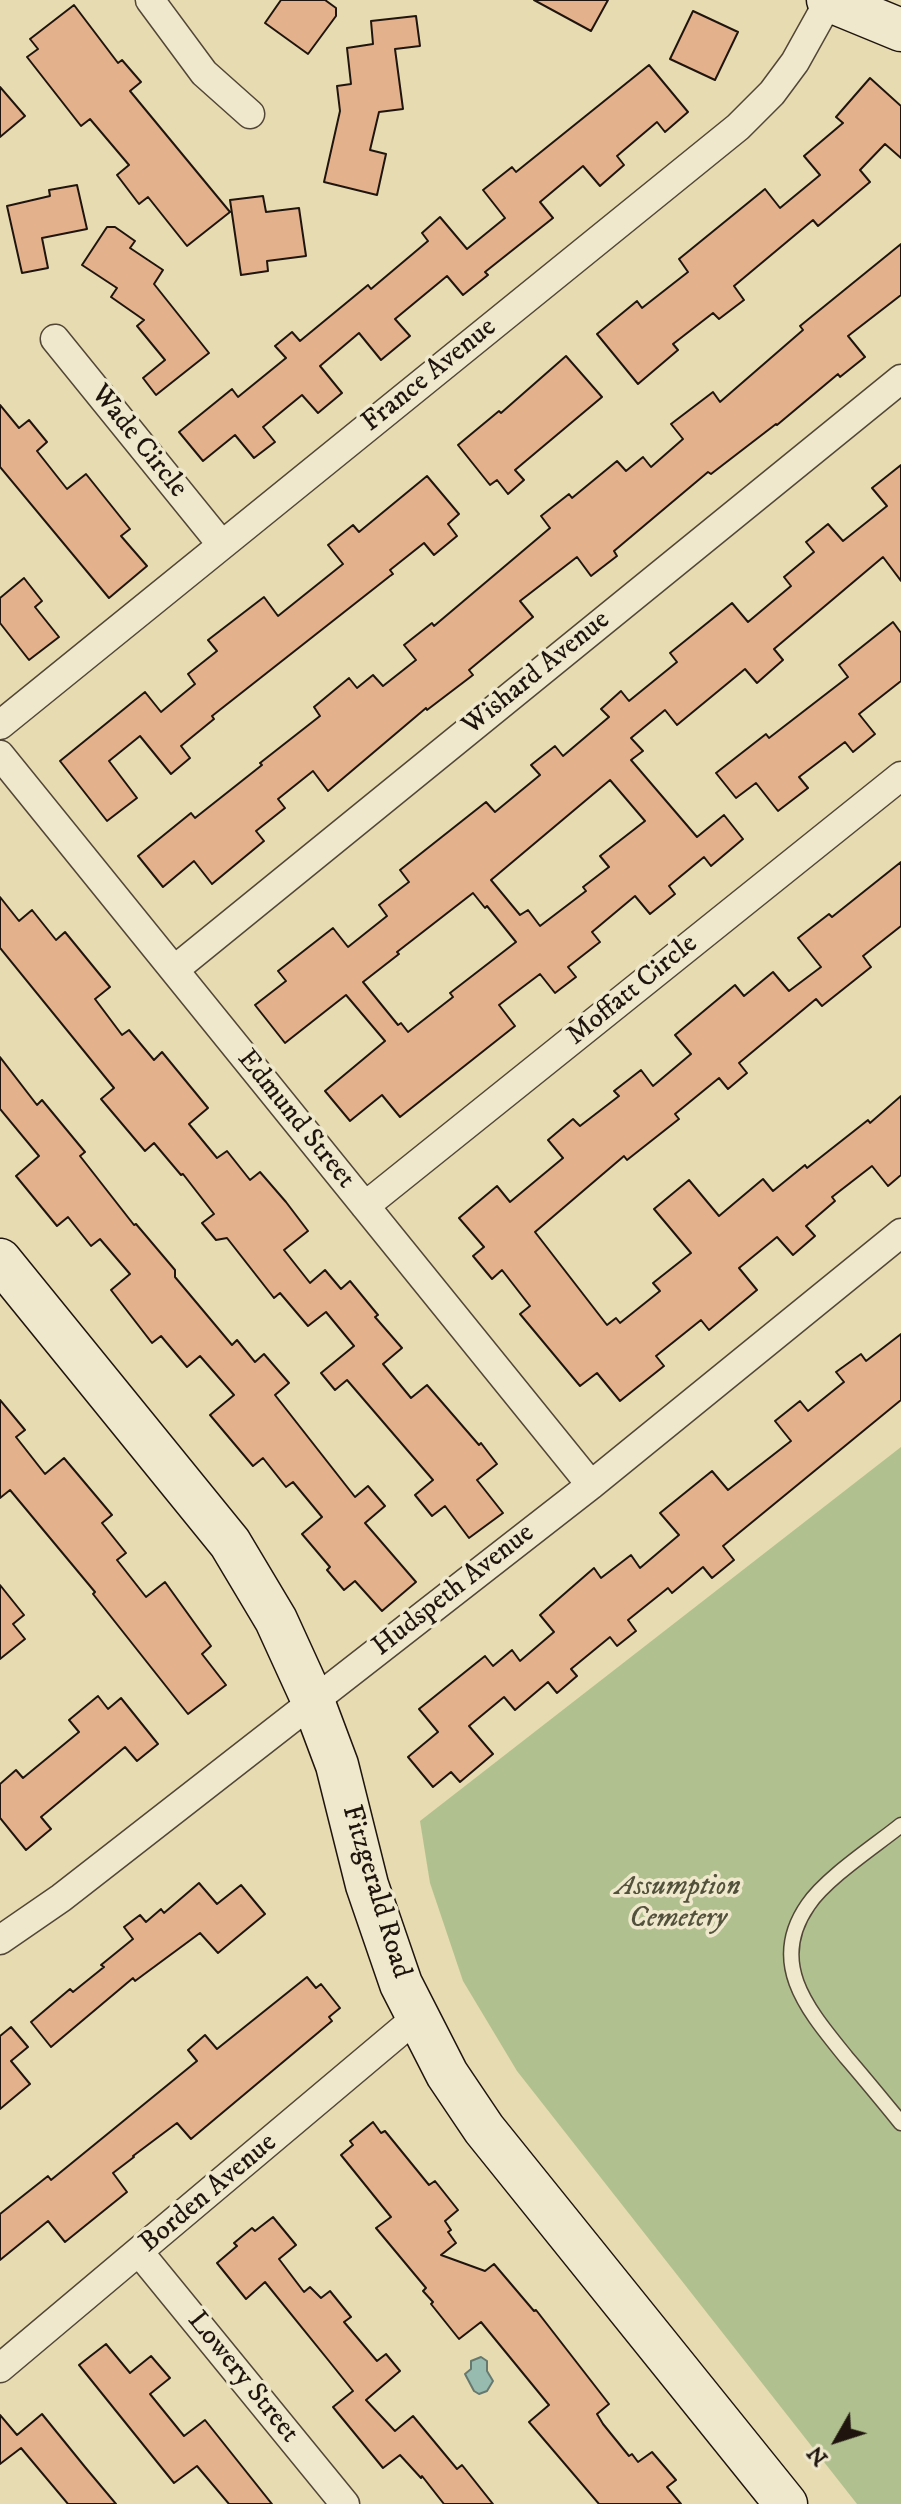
<!DOCTYPE html>
<style>
body{margin:0}
#map{position:relative;width:901px;height:2504px;overflow:hidden;background:#e7dbb1;font-family:"IM FELL DW Pica",serif}
canvas{display:block}
.north{position:absolute;left:797px;top:2400px;width:80px;height:80px;-webkit-text-stroke:6px #efe8cc;paint-order:stroke;rotate:231deg;font-size:22px;font-weight:700;line-height:32px;text-align:center;color:#20150e}
.north::after{content:'';display:block;margin:auto;width:28px;height:36px;background:#20150e;clip-path:polygon(50% 0,100% 100%,50% 72%,0 100%)}
</style>
<div id="map">
<canvas width="901" height="2504"></canvas>
<div class="north">N</div>
</div>
<script>
const ctx = document.querySelector('canvas').getContext('2d');
ctx.lineJoin = 'round';
function paint(path, color) { ctx.fillStyle = color; ctx.fill(path, 'evenodd'); }
function trace(path, color, width, dash) { ctx.strokeStyle = color; ctx.lineWidth = width; ctx.lineCap = dash ? 'butt' : 'round'; ctx.setLineDash(dash || []); ctx.stroke(path); }
function label(font, color, halo, rows, align = 'center') {
  ctx.font = font + ' "IM FELL DW Pica",serif'; ctx.lineWidth = 7; ctx.setLineDash([]); ctx.textBaseline = 'middle'; ctx.strokeStyle = halo; ctx.fillStyle = color; for (const [text, x, y, turn = 0] of rows) {
    ctx.save(); ctx.translate(x, y); ctx.rotate((+turn || 0) * Math.PI / 180); ctx.textAlign = isNaN(turn) ? turn : align; if (halo) ctx.strokeText(text, 0, 0); ctx.fillText(text, 0, 0); ctx.restore();
  }
}
const green = new Path2D(`
 M901,1447V2504H857L517,2071L463,1981L430,1883L420,1821Z`);
const water = new Path2D(`
 M481,2357L487,2361V2371L493,2381L487,2391L479,2394L474,2391L465,2374L471,2369V2361Z`);
const building = new Path2D(`
 M281,0H325L336,8V16L308,54L265,23Z
 M534,0H608L591,31Z
 M74,5L118,63L122,60L141,82L130,91L230,212L187,246L148,197L139,204L117,175L129,165L90,119L81,126L27,57L38,49L30,39Z
 M693,11L738,32L715,80L670,59Z
 M416,16L420,46L395,49L403,109L379,112L370,150L386,154L377,195L324,182L340,111L337,86L351,84L347,48L373,44L371,21Z
 M649,65L688,112L665,132L657,122L617,156L624,165L600,186L583,166L540,202L553,218L485,272L488,275L463,295L447,276L395,319L410,336L381,360L359,333L320,366L342,393L318,413L302,395L263,427L275,442L254,458L235,435L203,461L179,432L232,389L238,397L286,358L275,346L292,332L300,341L368,285L371,289L428,241L422,233L440,217L467,249L505,218L483,190L512,167L516,172Z
 M870,78L901,106V158L885,144L860,170L870,182L818,226L813,220L734,286L744,300L719,319L713,313L673,344L678,350L638,384L597,334L637,301L642,308L688,272L679,259L765,189L780,208L820,175L804,156L843,123L836,117Z
 M0,87L25,116L0,137Z
 M77,185L87,229L42,238L48,268L22,273L7,206L50,196L49,190Z
 M263,196L266,212L299,208L306,256L267,261L268,271L241,275L230,200Z
 M107,227H115L135,241L130,248L163,270L154,284L209,353L156,395L143,378L165,360L137,326L144,320L111,297L117,288L82,265Z
 M901,244V295L848,336L865,357L840,377L838,374L777,425L776,424L711,474L708,472L614,551L617,556L591,576L577,557L520,601L533,617L469,670L473,675L427,710L426,708L328,791L313,771L278,799L285,808L256,831L264,841L212,884L194,861L163,887L138,856L191,813L195,818L262,765L260,763L320,716L314,707L349,678L357,688L373,675L383,686L416,660L404,645L432,623L434,626L550,528L541,516L569,494L572,498L617,461L626,471L643,457L651,467L683,439L671,424L713,392L720,402L803,330L800,326Z
 M566,356L602,397L515,470L524,480L508,494L497,480L490,485L458,445L499,411L501,413Z
 M0,405L19,428L29,420L47,442L37,451L67,489L86,474L130,529L121,536L147,566L109,598L0,467Z
 M901,465V581L883,557L774,649L783,660L757,683L745,669L677,725L665,710L631,738L643,751L631,760L697,837L724,815L743,839L711,866L704,857L669,886L675,894L650,914L635,896L592,932L600,942L568,967L576,977L555,993L540,974L499,1005L515,1026L400,1117L382,1095L350,1121L325,1091L385,1041L346,995L285,1043L255,1005L286,981L278,971L333,928L348,947L387,916L379,905L409,882L400,870L486,802L495,812L540,775L531,765L555,746L563,756L609,717L601,709L621,691L629,701L677,662L670,653L732,603L748,622L791,586L784,577L814,552L806,542L828,524L843,541L887,506L872,488ZM610,780L645,821L600,856L609,867L583,887L586,891L540,926L528,910L520,915L491,880ZM473,893L485,908L487,906L516,942L450,993L453,997L408,1032L401,1023L398,1025L363,982L399,954L397,952Z
 M427,476L459,514L448,524L457,536L434,555L424,543L390,570L393,574L390,576L212,716L214,719L181,746L190,758L171,774L140,736L109,761L137,798L107,821L60,761L145,692L161,712L195,684L188,674L217,651L208,640L264,597L278,616L343,564L328,545L353,525L359,532Z
 M24,578L42,601L35,607L59,637L29,660L0,623V598Z
 M893,622L901,633V681L859,714L875,734L853,752L845,742L799,777L808,788L778,811L756,783L736,798L716,773L766,734L769,738L848,677L839,665Z
 M901,862V926L863,956L871,967L822,1006L816,999L739,1063L747,1073L728,1089L719,1078L675,1114L679,1119L627,1160L624,1156L535,1232L607,1325L616,1318L620,1323L660,1291L653,1283L691,1253L654,1209L689,1180L719,1216L763,1179L773,1191L805,1165L807,1168L868,1120L870,1123L901,1096V1175L888,1186L872,1166L832,1197L835,1201L806,1226L815,1236L793,1255L777,1237L739,1268L757,1290L709,1330L701,1320L656,1356L664,1366L620,1401L597,1373L580,1386L520,1314L530,1306L502,1270L492,1279L473,1256L484,1247L459,1218L497,1186L510,1202L563,1158L548,1140L573,1119L580,1126L619,1096L614,1091L641,1070L653,1086L691,1054L675,1035L735,985L744,996L773,972L789,991L821,967L798,938L829,914L832,917Z
 M0,897L19,921L32,910L56,940L65,932L110,987L95,999L122,1035L129,1030L154,1060L162,1052L208,1108L189,1124L217,1158L227,1151L250,1180L260,1172L286,1202L308,1231L284,1250L310,1283L325,1270L341,1289L350,1281L378,1315L375,1317L402,1348L383,1364L411,1398L427,1385L479,1445L481,1443L497,1464L477,1480L503,1513L469,1538L445,1506L432,1516L415,1495L433,1480L347,1380L335,1390L321,1373L354,1346L326,1312L308,1326L280,1293L274,1298L227,1238L216,1240L202,1223L214,1214L183,1174L181,1175L154,1143L145,1151L101,1099L114,1088L0,948Z
 M0,1057L37,1105L42,1100L85,1152L80,1156L134,1225L136,1224L175,1270V1277L232,1345L237,1340L255,1362L264,1354L289,1383L275,1395L355,1497L368,1486L385,1506L365,1523L416,1582L382,1611L355,1581L344,1590L327,1570L330,1567L302,1534L322,1517L293,1482L286,1487L263,1458L253,1466L210,1415L234,1395L200,1356L187,1367L161,1336L152,1343L111,1290L130,1274L100,1239L91,1246L68,1217L57,1226L16,1176L39,1156L0,1109Z
 M901,1334V1400L723,1546L734,1560L712,1578L703,1567L672,1593L668,1588L628,1620L636,1631L617,1646L610,1637L571,1669L577,1676L557,1693L548,1682L515,1710L504,1697L469,1726L493,1754L460,1782L451,1772L433,1787L408,1757L438,1732L419,1709L485,1656L493,1666L512,1650L520,1661L554,1632L540,1615L594,1568L601,1578L631,1555L640,1568L679,1535L660,1513L712,1471L728,1490L791,1441L775,1421L800,1401L808,1411L844,1382L836,1372L861,1354L866,1361Z
 M0,1400L25,1430L16,1437L45,1474L64,1458L112,1515L102,1523L126,1553L117,1560L146,1597L165,1582L211,1646L202,1654L226,1685L188,1714L93,1594L95,1592L10,1490L0,1498Z
 M0,1585L24,1615L13,1624L25,1639L0,1659Z
 M98,1696L108,1709L121,1698L158,1744L137,1761L125,1747L41,1817L51,1829L26,1850L0,1818V1784L16,1770L23,1778L79,1732L69,1720Z
 M199,1883L217,1904L241,1885L265,1914L218,1953L200,1933L135,1981L133,1978L51,2047L31,2022L70,1989L73,1992L104,1967L101,1965L133,1939L124,1927L140,1915L146,1922L161,1909L164,1913Z
 M307,1977L316,1988L321,1984L340,2008L329,2017L332,2021L191,2139L177,2123L133,2156L134,2157L113,2173L127,2192L65,2242L48,2221L0,2260V2214L48,2176L51,2180L197,2061L188,2050L205,2035L217,2049Z
 M11,2027L28,2047L11,2061L30,2084L0,2109V2036Z
 M373,2122L381,2133L385,2131L429,2185L435,2181L458,2210L445,2221L451,2230L448,2232L456,2243L441,2255L485,2271L494,2264L534,2311L536,2310L609,2404L597,2414L603,2424L629,2456L632,2454L638,2462L652,2452L676,2480L667,2487L681,2504H599L529,2422L549,2405L481,2322L459,2339L431,2304L433,2302L423,2291L426,2288L376,2228L391,2217L341,2155L353,2145L350,2141Z
 M273,2217L296,2245L279,2259L304,2292L310,2287L321,2298L330,2291L351,2317L344,2322L377,2361L386,2354L400,2371L366,2400L395,2431L413,2416L457,2469L462,2465L493,2504H444L422,2476L421,2478L400,2455L383,2468L333,2407L353,2391L329,2361L265,2282L246,2299L217,2263L237,2246L234,2243L252,2228L255,2231Z
 M106,2344L130,2373L151,2356L170,2378L150,2394L184,2436L205,2420L272,2504H229L197,2466L174,2483L79,2365Z
 M42,2414L85,2467L116,2504H68L21,2448L0,2464V2415L17,2435Z`);
const lane = new Path2D(`
 M901,1825C875,1846 826,1878 808,1905C767,1964 809,2011 846,2057C865,2079 883,2101 901,2123`);
const street = new Path2D(`
 M150,0L204,73L250,114
 M55,339L222,545
 M0,725L738,127L772,93L795,62L829,1
 M0,755L591,1485
 M174,970L901,379
 M365,1206L901,776
 M0,1940L61,1898L591,1485L901,1233
 M139,2252L345,2504
 M0,2368L416,2018`);
const secondary = new Path2D(`
 M828,0L901,30
 M0,1260L230,1543L276,1620L313,1701L337,1765L367,1885L401,1984L447,2074L484,2129L786,2504`);
const streetNames = [
 ["France Avenue",430,376,-39],
 ["Wade Circle",138,442,51],
 ["Wishard Avenue",537,674,-39],
 ["Moffatt Circle",633,991,-39],
 ["Edmund Street",295,1120,51],
 ["Hudspeth Avenue",454,1591,-38],
 ["Fitzgerald Road",375,1892,73],
 ["Borden Avenue",209,2194,-40],
 ["Lowery Street",242,2378,51]
];
const parkNames = [
 ["Assumption",678,1888],
 ["Cemetery",678,1920]
];
paint(green, '#b0c18f');
paint(water, '#97bbaf');
trace(water, '#67796f', 2);
paint(building, '#e3b18b');
trace(building, '#20150e', 2);
trace(lane, '#524637', 17);
trace(street, '#524637', 31);
trace(secondary, '#20150e', 45);
trace(lane, '#efe8cc', 14);
trace(street, '#efe8cc', 28);
trace(secondary, '#efe8cc', 42);
label('28px', '#20150e', '#efe8cc', streetNames);
label('italic 28px', '#52513b', '#efe8cc', parkNames);
</script>
